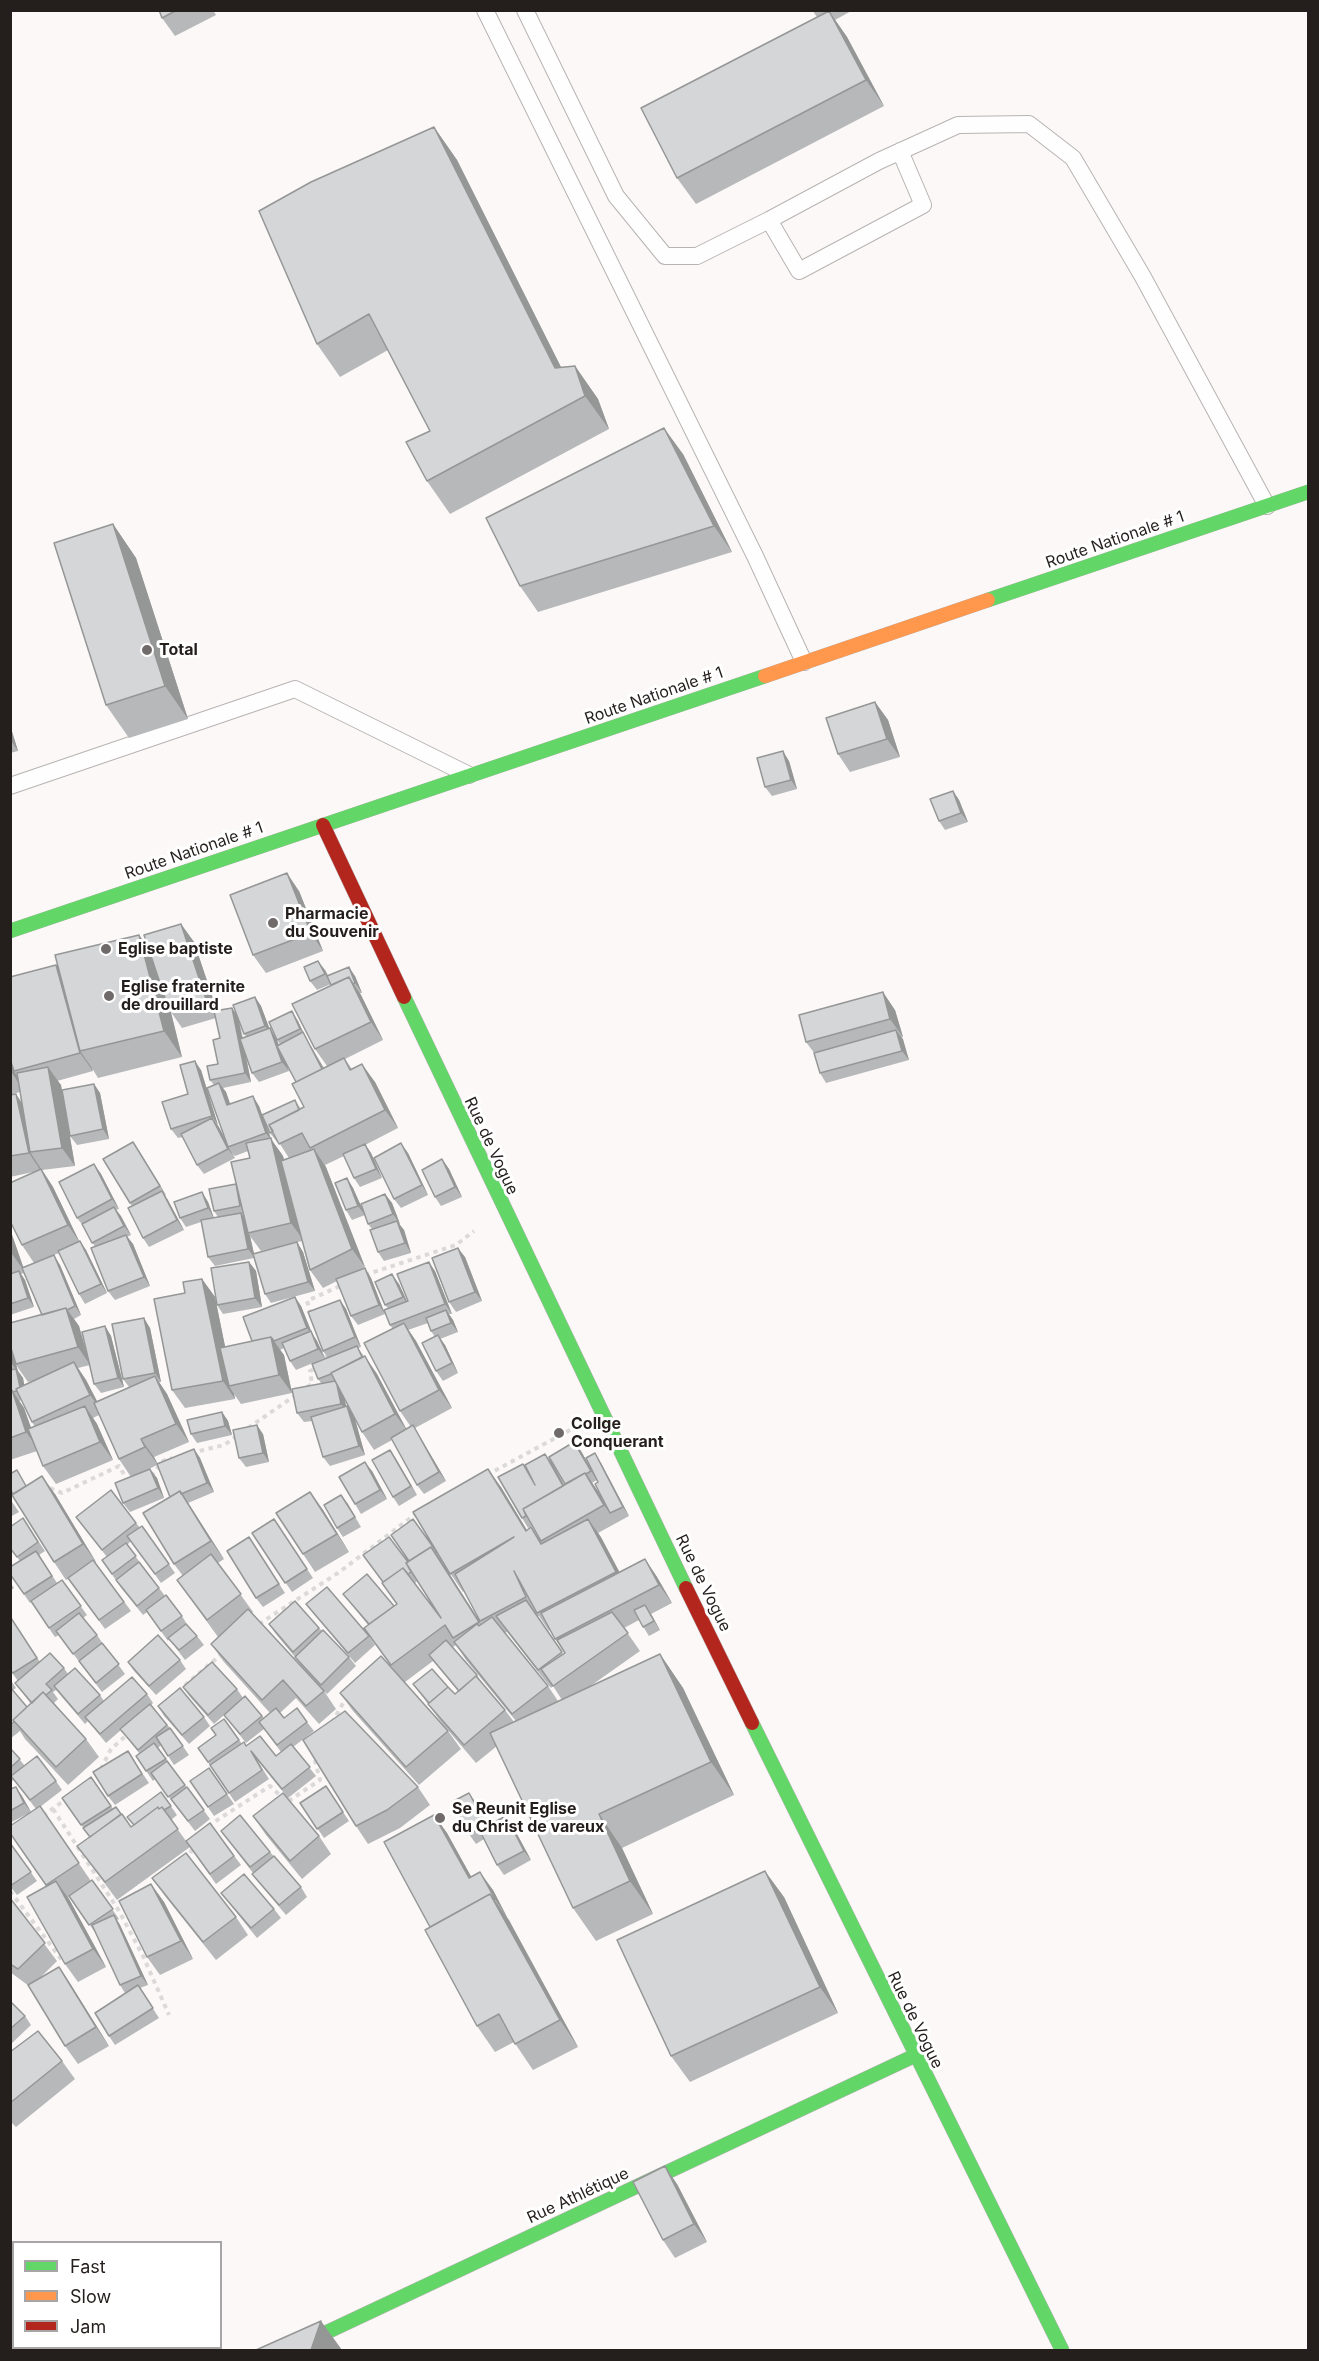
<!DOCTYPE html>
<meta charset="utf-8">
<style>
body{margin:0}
#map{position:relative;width:1319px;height:2361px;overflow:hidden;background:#fcf8f8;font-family:Inter,sans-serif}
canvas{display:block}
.frame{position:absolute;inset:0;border:12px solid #241e1d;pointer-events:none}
.legend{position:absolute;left:12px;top:2241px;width:210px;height:108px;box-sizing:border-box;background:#fff;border:2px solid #a7a5a5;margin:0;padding:8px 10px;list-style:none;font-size:18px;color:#241e1d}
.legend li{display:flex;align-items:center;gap:12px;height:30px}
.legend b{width:30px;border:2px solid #a7a5a5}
</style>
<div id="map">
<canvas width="1319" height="2361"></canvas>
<div class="frame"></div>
<ul class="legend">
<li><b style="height:8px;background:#63d668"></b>Fast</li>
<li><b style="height:8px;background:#ff974d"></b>Slow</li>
<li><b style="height:8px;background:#b3261e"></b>Jam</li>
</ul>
</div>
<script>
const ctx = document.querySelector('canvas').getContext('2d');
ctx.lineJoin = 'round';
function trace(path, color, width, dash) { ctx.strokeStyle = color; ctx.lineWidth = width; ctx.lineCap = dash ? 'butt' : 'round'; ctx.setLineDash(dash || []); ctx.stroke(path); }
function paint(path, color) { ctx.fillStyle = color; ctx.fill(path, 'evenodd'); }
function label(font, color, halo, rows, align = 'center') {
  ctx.font = font + ' Inter,sans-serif'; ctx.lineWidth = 6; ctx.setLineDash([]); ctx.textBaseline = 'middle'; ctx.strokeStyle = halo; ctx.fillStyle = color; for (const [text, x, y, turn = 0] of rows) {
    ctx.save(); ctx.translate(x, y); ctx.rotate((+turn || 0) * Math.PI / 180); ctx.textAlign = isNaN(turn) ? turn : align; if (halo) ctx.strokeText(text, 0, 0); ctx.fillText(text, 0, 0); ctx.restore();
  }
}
const path = new Path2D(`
 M365,1275L456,1245L474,1231
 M311,1314L307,1301L342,1285
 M322,1347L328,1362
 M307,1387L312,1384L310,1371L319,1367
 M248,1428L296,1395
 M191,1453L224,1445L237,1436
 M487,1475L570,1430
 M151,1476L163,1461L172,1458
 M50,1488L62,1493L119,1466L128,1481
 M259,1624L338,1573L417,1513
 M178,1691L223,1653
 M332,1723L347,1696
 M88,1781L99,1773L111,1749L129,1733
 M53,1809L119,1911L143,1956L169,2015
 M43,1816L66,1799
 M208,1826L270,1786L287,1802L320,1780L314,1757L316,1753
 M186,1861L194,1846
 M10,1891L64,1963`);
const lane = new Path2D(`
 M485,10L755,556L804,662
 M525,10L616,196L665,256H697L769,220
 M900,151L923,205L799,271L769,220L879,161L958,125L1029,124L1073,158L1143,277L1267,506
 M10,786L295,689L469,775`);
const fast = new Path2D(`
 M988,600L1308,492
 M10,931L765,676
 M404,997L686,1588
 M752,1723L1062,2350
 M289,2350L914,2056`);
const slow = new Path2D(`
 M765,676L988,600`);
const jam = new Path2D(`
 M323,825L404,997
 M686,1588L752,1723`);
const wall = new Path2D(`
 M159,10H213L216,15L175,36L162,18Z
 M812,10H853L835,20L847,37L884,106L696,204L677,178L817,17Z
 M434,127L457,160L561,367L575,366L598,399L609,429L450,514L427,481L430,431L388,350L340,377L317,344Z
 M683,454L732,552L538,612L520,586Z
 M113,524L136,558L188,719L129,738L106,705Z
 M875,702L888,720L900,757L850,772L838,754Z
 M10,725L18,751L10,753Z
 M789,761L797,789L772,796L765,787Z
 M953,791L959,800L968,822L945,830L939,821Z
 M299,891L323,951L266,973L253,955Z
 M181,924L194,942L217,1010L232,1008L237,1015L255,997L261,1006L269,1029L276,1038L279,1045L280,1044L277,1040L298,1021L305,1036L324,1068L327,1066L315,1049L331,985V984L317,990L310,981L325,970L328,976H355L362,993H360L383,1040L345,1059L352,1069L375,1082L398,1128L365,1145L371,1153L382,1178L360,1187L354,1178L344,1156L325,1165L365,1267L353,1273L365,1268L371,1278L385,1314L358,1325L351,1316L337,1281L323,1288L310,1270L303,1241L297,1242L303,1252L315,1291L271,1303L265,1294L254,1258L215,1266L208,1257L201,1222L186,1227L180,1218L202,1192L208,1202L214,1218L218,1217L214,1211L236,1184L250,1158L248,1151L235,1156L232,1153L235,1158L204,1174L197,1165L183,1137L178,1138L171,1129L201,1070L218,1126L226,1141L214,1085L210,1080L218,1064L220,1038L216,1018L182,1028L171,1012L182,1057L98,1078L92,1068L93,1071L57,1081L61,1085L75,1166L42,1170L41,1168L53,1187L79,1241L86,1250L107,1293L85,1304L79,1294L59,1253L49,1257L60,1265L81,1315L74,1319L79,1326L86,1352L105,1326L111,1336L124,1387L101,1393L94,1384L90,1365L78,1368L86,1380L97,1401L129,1387L123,1379L150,1328L161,1382H159L167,1394L189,1442L154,1457L158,1464L194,1449L200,1458L214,1492L188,1503L224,1559L218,1563L253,1612L252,1613L324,1691L336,1709L319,1724L296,1698L280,1713L284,1718L307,1722L314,1731L293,1747L316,1776L288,1798L257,1760L269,1779L235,1802L198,1748L216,1735L224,1719L242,1744L246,1746L276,1756L281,1752L264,1729L246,1743L224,1715L214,1724L190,1697L183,1687L237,1689L243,1698L245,1696L264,1718L270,1713L224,1662L211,1644L218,1637L177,1580L183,1576L174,1564L170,1497L157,1465L145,1471L157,1478L164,1498L130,1512L123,1503L131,1477L119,1459L99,1415L93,1418L97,1424L113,1460L56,1484L43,1466L37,1451L10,1460V1323L42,1315L24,1273L21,1274L25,1280L34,1307L10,1315V1229L23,1267L34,1263L22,1245L33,1172L10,1177V977L56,965L59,969L139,935L148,947ZM239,1021L246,1037L243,1038ZM246,1057L252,1073L259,1082L289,1071L284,1058L296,1082L304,1107L301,1109L295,1100L262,1115L259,1106L230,1104L226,1092L223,1088L251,1082ZM20,1092L21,1102L13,1094ZM264,1119L270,1133L277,1142L278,1141L289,1158L284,1159L283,1156L271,1139ZM250,1236L261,1251L296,1243L254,1254ZM16,1365L28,1382L32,1381L24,1385L23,1378L18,1371ZM22,1400L32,1422L35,1427L31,1428L24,1408L19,1401Z
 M895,1010L903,1037H901L909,1060L826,1083L820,1073L815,1054L806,1042Z
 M94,1084L100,1093L109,1139L77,1145L70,1136Z
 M139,1151L166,1195L165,1196L184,1230L149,1247L143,1238L132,1206L103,1159Z
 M408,1153L428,1195L401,1208L394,1199Z
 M442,1159L449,1169L462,1197L441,1206L435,1197Z
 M94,1164L101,1174L119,1209L116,1210L131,1235L127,1237L133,1244L150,1286L115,1300L108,1291L95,1247L84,1227L77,1218Z
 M347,1178L353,1188L365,1215L352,1220L346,1210Z
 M385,1194L392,1203L400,1224H399L404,1230L411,1253L384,1261L378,1252L372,1229L368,1224Z
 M465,1257L482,1301L456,1312L449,1302Z
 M249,1262L256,1271L262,1307L223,1314L217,1305Z
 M435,1271L452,1314H449L453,1320L458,1332L440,1339L445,1345L458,1373L443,1381L436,1371L435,1337L431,1331L428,1323L408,1330L416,1341L452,1408L415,1428L446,1481L424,1494L417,1485L392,1440L374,1450L362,1432L355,1419L365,1455L330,1466L323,1457L312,1421L304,1422L297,1413L321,1383L318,1379L328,1358L323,1351L340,1300L346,1309L361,1347L358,1348L377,1374L406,1429L411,1427L400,1411L393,1329L390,1325L388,1308L385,1305L399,1284L407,1301ZM345,1400L350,1411L346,1407Z
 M202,1279L215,1297L225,1347L252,1341L295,1297L301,1306L312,1333L317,1341L325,1358L296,1370L290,1361L284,1348L280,1350L284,1355L292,1393L241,1404L234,1394L235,1399L185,1408L172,1390L185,1293Z
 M222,1412L228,1421L232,1435L197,1443L191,1434Z
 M263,1434L269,1462L246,1467L239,1458Z
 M574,1442L581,1451L595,1476L601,1463L629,1516L598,1533L619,1572L645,1559L657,1577L672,1603L651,1614L660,1630L649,1636L639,1620L624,1628L640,1651L589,1687L660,1654L683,1688L734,1795L622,1848L653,1914L596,1941L573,1908L497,1746L476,1763L441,1722L428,1704L413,1684L448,1687L455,1694L458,1691L433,1661L405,1682L448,1731L461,1749L419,1785L353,1711L340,1693L393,1669L364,1628L368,1625L343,1594L394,1606L397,1604L382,1582L409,1561L413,1519L438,1553L501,1487L527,1530L531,1527L542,1543L532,1526L528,1528L522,1518L529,1472L545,1454L552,1463L564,1485L565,1484ZM597,1480L603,1500L592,1483ZM442,1561L463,1592L464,1591L482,1624L441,1562ZM417,1581L441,1618L415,1583ZM537,1616H539L549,1631L550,1630L555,1639L565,1653L563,1654ZM507,1632L551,1688L553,1686L562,1700L558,1701L548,1686L505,1633ZM456,1645L466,1660L516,1721L514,1722L505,1710L483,1685L477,1675L453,1647Z
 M390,1450L417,1495L399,1506L393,1497Z
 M372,1471L387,1499L361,1514L355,1504Z
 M27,1485L55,1494L96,1562H95L131,1611L105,1629L68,1579L66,1580L54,1562Z
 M111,1490L140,1528L142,1526L175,1573L161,1583L131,1541L127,1545L165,1596L182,1616L188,1626L197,1636L204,1645L185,1660L169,1639L168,1641L147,1612L143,1615L122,1589L102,1560L107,1557L76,1517Z
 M310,1492L323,1510L349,1552L315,1572L303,1554Z
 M341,1495L361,1527L343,1537L337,1528Z
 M10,1499L19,1512L10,1517Z
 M23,1518L45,1551L39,1555L57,1583L62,1580L87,1615L83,1618L97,1635L103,1644L125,1674L102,1692L59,1635L55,1637L31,1602L30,1603L10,1574L20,1561L10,1548Z
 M274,1519L313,1578L292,1592L252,1533Z
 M255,1546L285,1593L263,1607L256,1598Z
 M10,1582L14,1588L10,1591Z
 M306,1604L369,1636L375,1645L355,1663L313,1613Z
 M11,1618L40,1662L64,1668L68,1674L100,1695L104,1701L147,1694L153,1703L151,1705L170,1728L189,1755L174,1765L161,1745L158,1748L210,1819L195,1831L155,1779L153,1781L136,1756L139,1753L121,1730L106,1743L88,1721L85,1724L56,1690L53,1692L58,1699L54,1703L86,1739L99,1757L68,1785L25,1739L20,1731L10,1739V1679L16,1688L13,1690L27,1707L31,1704L15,1683L18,1681L10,1670Z
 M269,1624L319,1628L349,1657L356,1666L327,1694L301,1666L295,1657L275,1633Z
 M180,1660L186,1669L156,1695L134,1671L128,1662Z
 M158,1706L204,1717L210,1726L189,1744L164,1716Z
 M10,1748L25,1766L56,1781L62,1790L40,1807L91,1881L92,1880L119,1919L117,1920L120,1925L148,1985L140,1988L159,2018L115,2045L109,2036L125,1993L120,1985L96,1934L70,1896L68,1897L106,1967L78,1982L65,1964L47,1886L10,1833L27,1814L10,1823V1789L16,1787L22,1796L31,1812L36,1809L14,1780L10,1782Z
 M134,1761L149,1783L115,1805L108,1796Z
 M209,1768L234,1804L214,1816L190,1781Z
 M91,1777L113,1809L131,1827L161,1792L177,1815L171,1820L186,1841L210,1823L241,1865L216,1884L190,1847L117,1900L77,1846L90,1837L62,1798Z
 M326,1786L349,1821L324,1838L300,1803Z
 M418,1787L430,1805L400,1828L368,1844L356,1826Z
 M476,1803L488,1825L506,1816L512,1825L531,1860L504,1875L497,1865L484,1839L476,1844L469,1834Z
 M434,1815L447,1833L471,1877L493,1890L507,1917V1918L578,2047L533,2070L514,2042L495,2052L477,2026L430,1927Z
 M253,1816L319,1836L331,1854L302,1879L266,1835Z
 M221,1831L270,1852L301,1887L307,1897L286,1915L259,1883L252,1874L253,1873Z
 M10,1843L37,1881L17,1895L10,1886Z
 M152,1878L236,1917L248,1935L216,1960L165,1896Z
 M151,1884L164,1902L193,1959L160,1975L147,1957Z
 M221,1893L274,1909L281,1918L257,1938L228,1902Z
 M784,1897L838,2013L690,2082L671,2056Z
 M10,1898L57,1961L40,1978L59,1967L71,1985L109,2046L78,2064L65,2046L29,1986L10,1972Z
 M10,2001L25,2016L31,2025L10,2045Z
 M10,2052L62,2061L75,2079L16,2127L10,2121Z
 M677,2184L707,2242L675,2258L663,2240Z`);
const shadedWall = new Path2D(`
 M829,11L847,37L884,106L866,80Z
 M434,127L457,160L578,401L555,368Z
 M575,366L598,399L609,429L585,396Z
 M664,428L683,454L732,552L714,526Z
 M113,524L136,558L188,719L165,686Z
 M875,702L888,720L900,757L887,739Z
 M10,725L18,751L10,739Z
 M783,751L789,761L797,789L791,780Z
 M953,791L959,800L968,822L961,813Z
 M287,873L299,891L323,951L311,933Z
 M181,924L194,942L219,1017L206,999Z
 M139,935L158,961L182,1057L164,1031Z
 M318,961L325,970L332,983L325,974Z
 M56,965L68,983L80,1051L92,1068L93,1071L80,1053Z
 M349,967L355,976L362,993L355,983Z
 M349,977L361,995L383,1040L371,1022Z
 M883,992L895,1010L903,1037L890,1019Z
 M255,997L261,1006L272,1035L265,1026Z
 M232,1008L238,1017L251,1082L245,1073Z
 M292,1011L298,1021L305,1036L332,1083L325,1073L305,1036L300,1029Z
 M270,1028L276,1038L289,1071L282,1062Z
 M896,1030L903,1039L909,1060L902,1051Z
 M10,1042L14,1071L22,1084L24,1091L12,1073L10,1068Z
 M195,1061L201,1070L218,1125L212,1116Z
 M362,1064L375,1082L398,1128L385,1110Z
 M48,1067L61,1085L75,1166L62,1148Z
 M219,1083L226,1092L234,1115L227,1105Z
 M94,1084L100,1093L109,1139L103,1129Z
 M16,1094L28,1112L30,1152L53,1187L80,1243L68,1225L41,1171L29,1153Z
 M253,1096L259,1106L271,1139L283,1156L304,1241L291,1223L271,1140L266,1133Z
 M212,1118L219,1127L229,1147H228L235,1158L228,1149Z
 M133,1142L139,1151L166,1195L160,1186Z
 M401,1143L408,1153L428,1195L422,1185Z
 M365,1144L371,1153L382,1178L376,1169Z
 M314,1149L326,1167L365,1267L352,1249Z
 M442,1159L449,1169L462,1197L455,1187Z
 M94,1164L101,1174L119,1209L112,1199Z
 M347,1178L353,1188L365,1215L358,1206Z
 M162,1191L168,1200L184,1230L177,1220Z
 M202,1192L208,1202L214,1218L208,1208Z
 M385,1194L392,1203L400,1224L393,1214Z
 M114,1207L121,1216L131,1235L124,1226Z
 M241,1213L247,1222L248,1233L250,1236L255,1258L248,1249Z
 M397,1221L404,1230L411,1253L405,1243Z
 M10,1229L25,1272L12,1254L10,1249Z
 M126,1235L133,1244L150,1286L144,1277Z
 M80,1241L86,1250L107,1293L101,1284Z
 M297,1242L303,1252L315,1291L308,1282Z
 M458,1248L465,1257L482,1301L475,1292Z
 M54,1255L60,1265L81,1315L75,1306Z
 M249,1262L256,1271L262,1307L255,1298Z
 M429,1262L435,1271L452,1314L445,1304Z
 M365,1268L371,1278L385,1314L379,1305Z
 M19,1271L25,1280L34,1307L28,1298Z
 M392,1274L399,1284L409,1306L403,1297Z
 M202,1279L215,1297L233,1385L229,1386L234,1394L235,1399L223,1381Z
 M295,1297L301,1306L312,1333L317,1341L325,1358L318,1349L312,1335L307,1328Z
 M340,1300L346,1309L361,1347L355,1337Z
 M66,1308L79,1326L90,1365L78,1347Z
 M446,1310L453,1320L458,1332L451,1323Z
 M144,1318L150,1328L161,1382L155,1373Z
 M404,1323L416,1341L452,1408L439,1390Z
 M105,1326L111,1336L124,1387L118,1378Z
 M438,1335L445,1345L458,1373L452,1363Z
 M271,1337L284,1355L292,1393L279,1375Z
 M10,1345L18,1371L23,1378L27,1399L21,1390L17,1371L12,1364L10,1358Z
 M365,1356L377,1374L408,1432L395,1414Z
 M74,1362L86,1380L103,1413L90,1395Z
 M155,1376L167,1394L189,1442L176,1424Z
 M336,1380L342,1390L348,1413L341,1404Z
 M12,1390L24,1408L39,1450L26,1432Z
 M85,1406L97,1424L113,1460L100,1442Z
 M347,1406L354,1416L365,1455L359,1446Z
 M222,1412L228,1421L232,1435L225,1426Z
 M257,1425L263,1434L269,1462L263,1453Z
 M413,1425L419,1435L446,1481L439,1472Z
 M141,1439L154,1457L158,1465L145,1447Z
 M574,1442L581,1451L597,1480L591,1471Z
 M194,1449L200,1458L214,1492L207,1483Z
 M390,1450L396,1459L417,1495L411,1486Z
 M595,1453L601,1463L629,1516L623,1507Z
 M545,1454L552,1463L574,1503L568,1494Z
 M365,1462L372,1471L387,1499L380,1490Z
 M150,1469L157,1478L164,1498L158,1488Z
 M488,1469L501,1487L538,1549L526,1531Z
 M585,1473L598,1491L611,1513H610L604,1505Z
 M42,1476L55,1494L96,1562L83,1544Z
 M180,1491L192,1509L224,1559L211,1541Z
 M310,1492L323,1510L349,1552L337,1534Z
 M341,1495L348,1504L361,1527L355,1517Z
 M588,1519L601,1537L629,1590L616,1572Z
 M431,1547L444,1565L491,1640L479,1622Z
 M645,1559L657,1577L672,1603L659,1585Z
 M645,1605L651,1614L660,1630L654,1621Z
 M660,1654L683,1688L734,1795L711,1762Z
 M16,1787L22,1796L31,1812L24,1803Z
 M469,1793L476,1803L493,1835L487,1826Z
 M599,1814L622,1848L653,1914L630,1881Z
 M434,1815L447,1833L482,1896L469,1878Z
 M506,1816L512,1825L531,1860L524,1851Z
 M765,1871L784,1897L838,2013L820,1987Z
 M480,1872L493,1890L507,1917L495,1899Z
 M56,1881L69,1899L106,1967L93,1949Z
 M151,1884L164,1902L193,1959L181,1941Z
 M490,1894L509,1920L578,2047L560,2020Z
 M114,1915L120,1925L148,1985L141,1976Z
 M59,1967L71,1985L109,2046L96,2027Z
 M665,2166L677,2184L707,2242L694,2224Z
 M321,2321L342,2350H311Z`);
const building = new Path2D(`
 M159,10H177L162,18Z
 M829,11L866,80L677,178L641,108Z
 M434,127L555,368L575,366L585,396L427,481L406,442L430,431L369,314L317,344L259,211L311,182Z
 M664,428L714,526L520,586L486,518Z
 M113,524L165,686L106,705L54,543Z
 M875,702L887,739L838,754L826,718Z
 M783,751L791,780L765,787L757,758Z
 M953,791L961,813L939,821L930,799Z
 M287,873L311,933L253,955L230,895Z
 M181,924L206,999L169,1010L144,935Z
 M139,935L164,1031L80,1051L55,955Z
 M318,961L325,974L310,981L304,967Z
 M56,965L80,1053L14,1071L10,1059V977Z
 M349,967L355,983L353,984L349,977L331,985L327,976Z
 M349,977L371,1022L315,1049L292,1004Z
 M883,992L890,1019L806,1042L799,1015Z
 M255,997L265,1026L244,1034L233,1005Z
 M232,1008L245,1073L210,1080L207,1066L218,1064L213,1040L220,1038L214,1011Z
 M292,1011L300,1029L277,1040L269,1022Z
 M270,1028L282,1062L252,1073L240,1039Z
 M896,1030L902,1051L820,1073L814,1053Z
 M303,1032L322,1069L296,1082L277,1046Z
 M344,1058L350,1070L362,1064L385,1110L310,1148L302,1133L279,1144L269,1125L304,1107L292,1084Z
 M195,1061L212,1116L171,1129L162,1102L188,1094L180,1065Z
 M48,1067L62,1148L30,1152L17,1073Z
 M219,1083L227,1105L253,1096L266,1133L228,1147L207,1088Z
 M94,1084L103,1129L70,1136L62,1090Z
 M16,1094L29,1153L10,1156V1095Z
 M295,1100L299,1110L269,1125L273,1131L270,1133L262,1115Z
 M212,1118L228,1149L197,1165L181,1134Z
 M271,1138L291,1223L248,1233L231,1162L250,1158L246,1143Z
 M133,1142L160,1186L130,1203L103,1159Z
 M401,1143L422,1185L394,1199L374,1158Z
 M365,1144L376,1169L354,1178L343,1154Z
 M314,1149L352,1249L310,1270L281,1161Z
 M442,1159L455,1187L435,1197L422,1170Z
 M94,1164L112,1199L77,1218L59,1182Z
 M41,1169L68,1225L22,1245L10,1221V1183Z
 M347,1178L358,1206L346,1210L335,1183Z
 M236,1184L240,1206L214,1211L209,1189Z
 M162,1191L177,1220L143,1238L128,1208Z
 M202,1192L208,1208L180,1218L174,1202Z
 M385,1194L393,1214L368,1224L361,1204Z
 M114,1207L124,1226L92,1243L82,1224Z
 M241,1213L248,1249L208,1257L201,1220Z
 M397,1221L405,1243L378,1252L370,1230Z
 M126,1235L144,1277L108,1291L91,1248Z
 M80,1241L101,1284L79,1294L58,1251Z
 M297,1242L308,1282L265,1294L253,1254Z
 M458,1248L475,1292L449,1302L432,1258Z
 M54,1255L75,1306L67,1310L66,1308L42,1315L22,1268Z
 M249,1262L255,1298L217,1305L211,1268Z
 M429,1262L445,1304L390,1325L384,1310L408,1301L397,1274Z
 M365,1268L379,1305L351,1316L336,1279Z
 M19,1271L28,1298L10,1304V1274Z
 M392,1274L403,1297L385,1305L375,1282Z
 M202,1279L223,1381L172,1390L154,1299L185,1293L183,1282Z
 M295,1297L307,1328L274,1341L271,1337L252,1341L243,1317Z
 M340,1300L355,1337L323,1351L308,1312Z
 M66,1308L78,1347L16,1364L10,1345V1323Z
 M446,1310L451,1323L431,1331L426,1318Z
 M144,1318L155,1373L123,1379L112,1324Z
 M404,1323L439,1390L400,1411L364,1343Z
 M105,1326L118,1378L94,1384L82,1332Z
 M311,1331L318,1349L290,1361L282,1343Z
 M438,1335L452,1363L436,1371L422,1343Z
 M271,1337L279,1375L229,1386L220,1348Z
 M357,1346L362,1357L331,1373V1374L318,1379L312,1364Z
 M365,1356L395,1414L362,1432L331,1373Z
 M74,1362L90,1395L32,1422L16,1389Z
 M16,1369L20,1387L16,1389L17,1391L12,1392V1390L10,1391V1370Z
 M155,1376L176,1424L141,1439L145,1447L119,1459L94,1403Z
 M335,1381L337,1385L341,1404L297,1413L292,1389Z
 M12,1390L26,1432L10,1438V1391Z
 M85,1406L100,1442L43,1466L28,1429Z
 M347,1406L359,1446L323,1457L311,1417Z
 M222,1412L225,1426L191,1434L187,1420Z
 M257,1425L263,1453L239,1458L233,1430Z
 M413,1425L439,1472L417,1485L391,1438Z
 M574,1442L591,1471L586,1474L585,1473L565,1484L549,1457Z
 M194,1449L207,1483L181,1494L180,1491L170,1497L157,1464Z
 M390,1450L411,1486L393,1497L372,1460Z
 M595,1453L623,1507L610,1513L595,1484L598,1482L586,1458Z
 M545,1454L563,1486L523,1509L526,1516L522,1518L498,1477L523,1464L535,1485L525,1465Z
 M365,1462L380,1490L355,1504L339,1477Z
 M150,1469L158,1488L123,1503L115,1483Z
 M488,1469L526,1531L531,1527L541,1544L588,1519L616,1572L537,1613L514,1571L526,1597L480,1621L455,1574L514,1537L450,1574L413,1512Z
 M17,1470L26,1486L13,1494L10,1489V1474Z
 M585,1473L604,1505L541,1541L523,1509Z
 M42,1476L83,1544L54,1562L12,1495Z
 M111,1490L136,1523L102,1550L76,1517Z
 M180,1491L211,1541L174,1564L143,1513Z
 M310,1492L337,1534L303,1554L276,1513Z
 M341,1495L355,1517L337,1528L324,1505Z
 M23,1518L38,1542L17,1557L10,1548V1527Z
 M274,1519L307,1569L285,1583L252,1533Z
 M413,1519L436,1551L435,1553L431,1547L409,1561L391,1535Z
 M142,1526L169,1564L155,1574L127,1536Z
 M249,1537L279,1584L256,1598L227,1551Z
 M389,1537L408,1562L406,1563L411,1572L408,1574L403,1568L383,1582L363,1555Z
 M126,1543L136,1556L112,1574L102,1560Z
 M431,1547L479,1622L453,1638L445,1625L391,1665L364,1628L397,1604L382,1583L403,1568L441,1618L406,1563Z
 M36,1551L52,1576L24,1594L10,1574V1567Z
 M211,1554L241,1594L207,1620L177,1580Z
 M645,1559L659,1585L555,1639L541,1613Z
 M93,1560L124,1602L99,1620L68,1578Z
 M139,1562L159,1588L137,1606L116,1580Z
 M367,1574L394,1606L369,1624L343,1594Z
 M62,1580L81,1606L49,1628L31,1601Z
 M327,1587L369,1636L348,1653L306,1604Z
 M166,1595L182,1616L161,1631L146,1610Z
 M526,1600L562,1652L538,1670L496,1616Z
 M295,1601L319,1628L293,1652L269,1624Z
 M645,1605L654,1621L643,1627L634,1610Z
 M248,1609L324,1691L306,1706L283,1680L262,1700L211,1644Z
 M612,1612L628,1633L553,1686L541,1669L565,1653L557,1640Z
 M79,1613L97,1635L73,1654L56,1631Z
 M492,1617L548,1686L512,1714L454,1642L477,1624L479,1626Z
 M11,1618L37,1658L13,1673L10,1670Z
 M186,1624L197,1636L179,1650L168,1638Z
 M323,1630L349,1657L321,1685L295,1657Z
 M158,1635L180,1660L149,1686L128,1662Z
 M446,1640L477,1675L459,1691L429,1655Z
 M102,1643L119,1664L96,1683L79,1661Z
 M50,1653L64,1668L46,1684L52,1690L46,1695L43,1692L32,1703L15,1683Z
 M660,1654L711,1762L599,1814L630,1881L573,1908L490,1733Z
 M381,1656L448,1731L406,1767L340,1693Z
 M212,1662L237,1689L208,1715L183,1687Z
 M75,1668L100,1695L78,1714L54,1686Z
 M432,1669L448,1687L429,1703L413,1684Z
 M476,1676L505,1710L464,1745L428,1704L448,1687L455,1694Z
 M132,1677L147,1694L100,1734L85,1717Z
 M10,1687L27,1707L13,1720L14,1722L10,1725Z
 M180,1688L204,1717L182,1735L158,1706Z
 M43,1692L86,1739L56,1767L13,1720Z
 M245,1696L262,1716L240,1734L224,1715Z
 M150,1704L167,1725L138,1750L120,1729Z
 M276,1708L284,1718L297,1708L307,1722L277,1745L259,1722Z
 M345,1711L418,1787L387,1810L356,1826L303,1740Z
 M224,1719L239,1740L208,1762L198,1748L216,1735L211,1728Z
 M170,1728L183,1746L168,1756L156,1737Z
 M260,1736L276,1756L291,1744L310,1767L282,1789L251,1751L262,1770L229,1793L210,1765L244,1742L246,1746Z
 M154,1743L166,1759L146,1771L136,1756Z
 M10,1748L20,1759L10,1768Z
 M128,1751L142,1774L108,1796L93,1772Z
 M37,1756L56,1781L30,1800L11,1776Z
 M167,1761L185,1785L168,1797L151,1773Z
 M209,1768L227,1794L208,1807L190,1781Z
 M91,1777L111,1806L81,1825L62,1798Z
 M326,1786L343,1812L317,1829L300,1803Z
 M16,1787L24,1803L10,1811V1789Z
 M187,1787L204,1810L188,1821L171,1799Z
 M161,1792L171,1806L164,1810L162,1807L159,1809L158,1807L134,1825L127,1817Z
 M283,1793L319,1836L290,1861L253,1816Z
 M469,1793L487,1826L506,1816L524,1851L497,1865L479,1829L469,1834L452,1802Z
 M40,1806L79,1863L46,1885L10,1833V1826Z
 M116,1807L121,1814L90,1837L83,1828Z
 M158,1807L159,1809L162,1807L178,1829L105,1882L77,1846L122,1814L131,1827Z
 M240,1815L270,1852L250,1867L221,1831Z
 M434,1815L469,1878L480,1872L495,1899L494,1900L490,1894L430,1927L384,1842Z
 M210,1823L234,1856L210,1874L186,1841Z
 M10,1843L31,1872L10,1886Z
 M186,1853L236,1917L203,1942L152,1878Z
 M274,1856L301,1887L279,1905L252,1874Z
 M765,1871L820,1987L671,2056L617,1940Z
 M244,1874L274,1909L251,1928L221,1893Z
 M92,1880L113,1909L89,1925L69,1896Z
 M56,1881L93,1949L65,1964L27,1897Z
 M151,1884L181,1941L147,1957L119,1901Z
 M490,1894L560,2020L515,2044L499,2014L477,2026L425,1930Z
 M10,1898L45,1943L18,1969L10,1964Z
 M114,1915L141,1976L120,1985L92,1925Z
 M59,1967L96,2027L65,2046L28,1985Z
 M138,1985L153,2008L109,2036L95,2013Z
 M10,2001L25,2016L10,2029Z
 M38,2031L62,2061L10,2103V2052Z
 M665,2166L694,2224L663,2240L633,2182Z
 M321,2321L311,2350H256Z`);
const markers = [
 [147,650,6,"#706a6a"],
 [273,923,6,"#706a6a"],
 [106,949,6,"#706a6a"],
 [109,996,6,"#706a6a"],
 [559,1433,6,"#706a6a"],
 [440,1818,6,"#706a6a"]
];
const streetNames = [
 ["Route Nationale # 1",1115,540,-19],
 ["Route Nationale # 1",654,696,-19],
 ["Route Nationale # 1",194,851,-19],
 ["Rue de Vogue",491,1146,65],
 ["Rue de Vogue",703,1583,64],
 ["Rue de Vogue",915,2020,64],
 ["Rue Athlétique",578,2196,-25]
];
const poiNames = [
 ["Total",159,650],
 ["Pharmacie",285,914],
 ["du Souvenir",285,932],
 ["Eglise baptiste",118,949],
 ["Eglise fraternite",121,987],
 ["de drouillard",121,1005],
 ["Collge",571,1424],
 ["Conquerant",571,1442],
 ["Se Reunit Eglise",452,1809],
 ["du Christ de vareux",452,1827]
];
trace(lane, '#b8b3b3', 18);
trace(fast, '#b8b3b3', 15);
trace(slow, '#b8b3b3', 15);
trace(jam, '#b8b3b3', 15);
trace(path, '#dbd9d9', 4, [4.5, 4.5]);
trace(lane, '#fffefe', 16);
trace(fast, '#63d668', 14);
trace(slow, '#ff974d', 14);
trace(jam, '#b3261e', 14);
paint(wall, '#b7b8b9');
paint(shadedWall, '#959696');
paint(building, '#d5d6d7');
trace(building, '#959696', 1.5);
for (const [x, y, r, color] of markers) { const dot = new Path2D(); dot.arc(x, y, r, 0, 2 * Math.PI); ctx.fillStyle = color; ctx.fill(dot); trace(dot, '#fff', 2); }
label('16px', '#241e1d', '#fff', streetNames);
label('bold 16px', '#241e1d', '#fff', poiNames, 'left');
</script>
